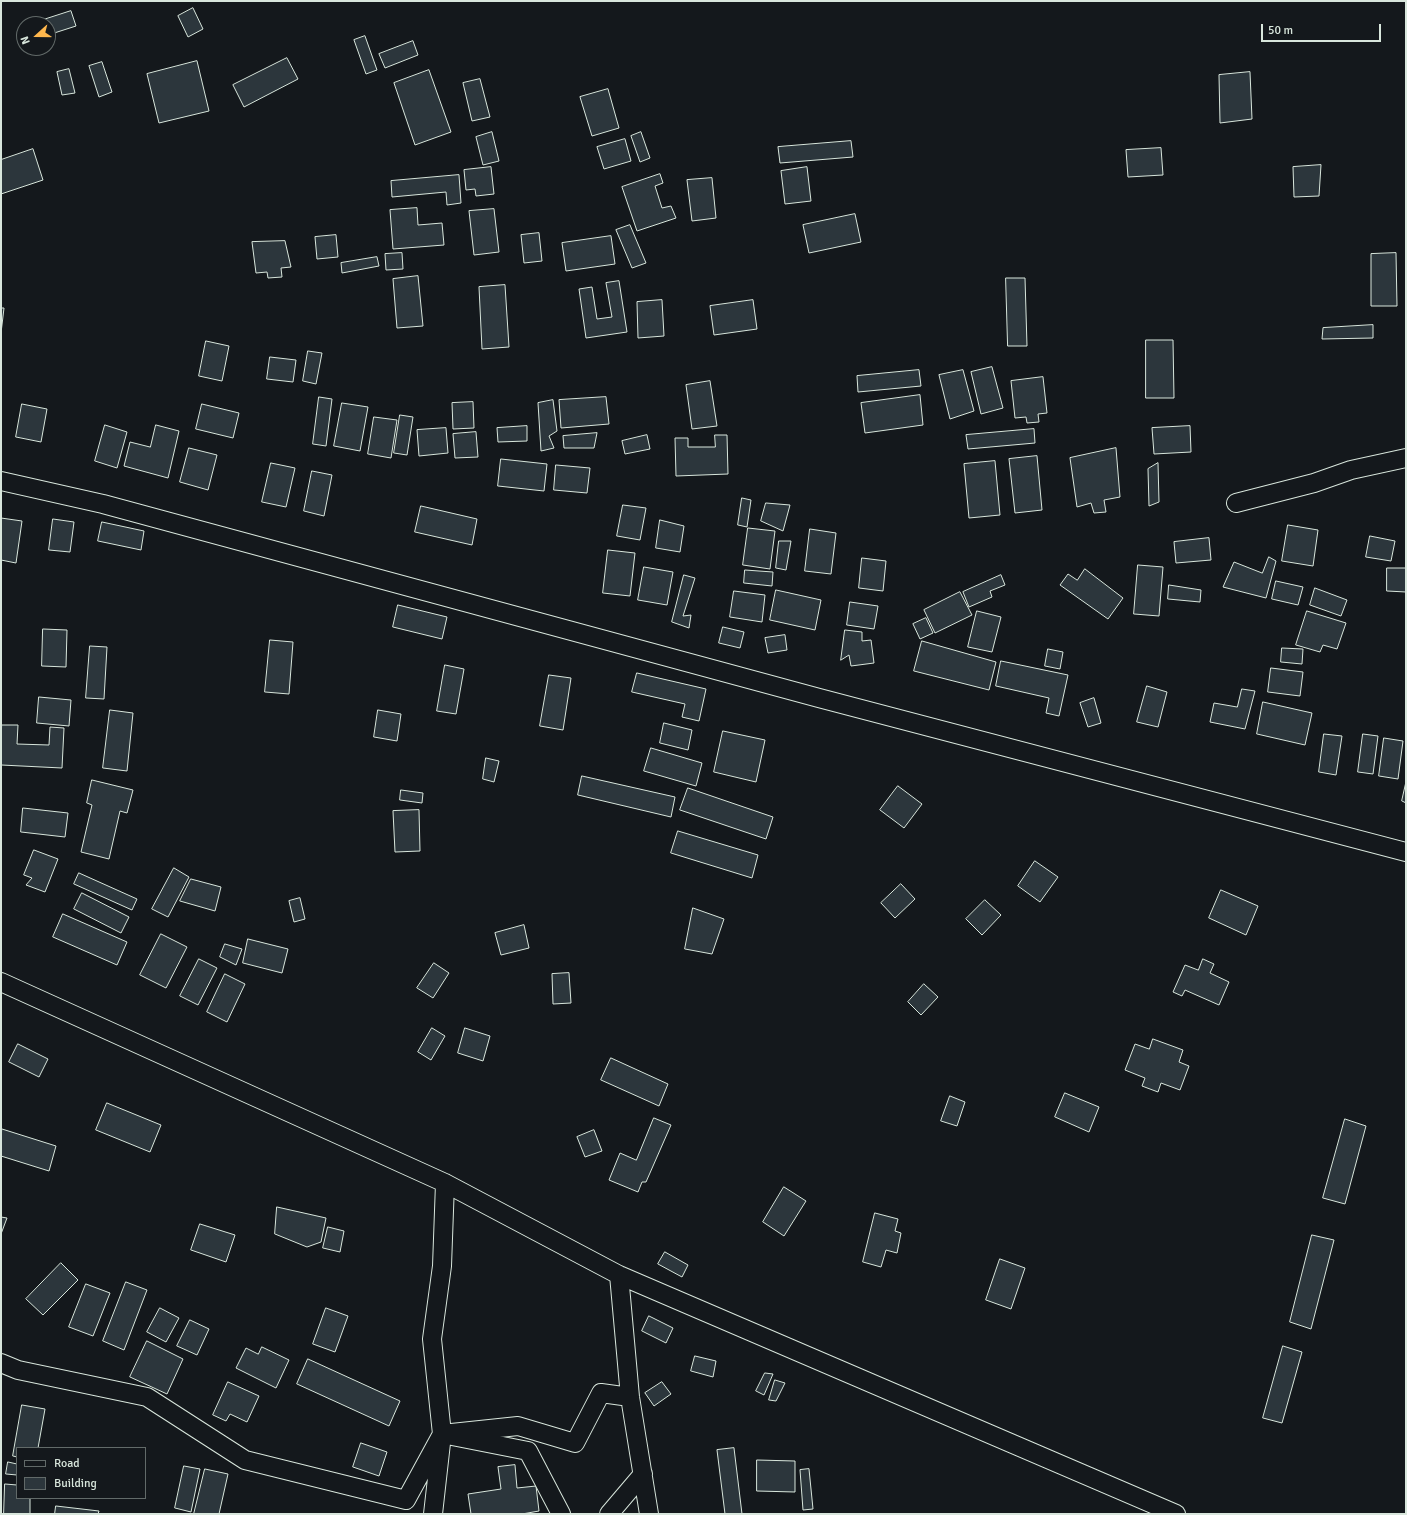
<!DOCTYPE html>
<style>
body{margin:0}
#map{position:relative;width:1407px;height:1515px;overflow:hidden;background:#14181c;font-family:Signika,sans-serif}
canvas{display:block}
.frame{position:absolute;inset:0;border:2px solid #d8e6dc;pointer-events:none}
.legend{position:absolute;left:16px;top:1447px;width:130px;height:52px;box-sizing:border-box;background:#14181c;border:1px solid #626a69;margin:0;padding:5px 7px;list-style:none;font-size:12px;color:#d8e6dc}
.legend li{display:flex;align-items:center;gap:8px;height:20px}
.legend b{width:20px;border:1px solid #626a69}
.north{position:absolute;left:16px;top:16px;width:40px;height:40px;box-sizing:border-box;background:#14181c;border:1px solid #626a69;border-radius:50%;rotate:249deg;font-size:11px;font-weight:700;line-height:16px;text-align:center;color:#d8e6dc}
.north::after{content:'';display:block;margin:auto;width:14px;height:18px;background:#ffb74d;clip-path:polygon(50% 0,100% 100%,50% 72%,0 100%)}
.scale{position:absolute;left:1261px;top:24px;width:120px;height:18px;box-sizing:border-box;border:2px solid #d8e6dc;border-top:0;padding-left:5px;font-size:12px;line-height:14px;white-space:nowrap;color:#d8e6dc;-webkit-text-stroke:3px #14181c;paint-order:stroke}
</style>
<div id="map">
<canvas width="1407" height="1515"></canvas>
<div class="frame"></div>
<ul class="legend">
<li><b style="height:5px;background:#14181c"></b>Road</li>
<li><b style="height:11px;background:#2c363c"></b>Building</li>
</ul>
<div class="north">N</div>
<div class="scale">50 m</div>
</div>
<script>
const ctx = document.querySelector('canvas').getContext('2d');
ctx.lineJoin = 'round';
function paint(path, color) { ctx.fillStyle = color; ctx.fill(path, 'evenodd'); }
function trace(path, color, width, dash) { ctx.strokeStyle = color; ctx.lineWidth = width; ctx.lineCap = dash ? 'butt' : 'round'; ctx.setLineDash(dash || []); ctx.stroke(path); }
const building = new Path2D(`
 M193,8L203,29L188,37L178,16Z
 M71,11L76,26L48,35V24H37V22Z
 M365,36L377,70L366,74L354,40Z
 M413,41L418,55L385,68L379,54Z
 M287,58L298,79L244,107L233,85Z
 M197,61L209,111L159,123L147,74Z
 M102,62L112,92L99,97L89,66Z
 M69,69L75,93L62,95L57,72Z
 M429,70L451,132L415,145L394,83Z
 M1250,72L1252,119L1220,123L1219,75Z
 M480,79L490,117L472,121L463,83Z
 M608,89L619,128L592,136L580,97Z
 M492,132L499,161L483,165L476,137Z
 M641,132L650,158L640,162L631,136Z
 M625,139L631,161L604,169L597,147Z
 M851,141L853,157L780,163L778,147Z
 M1161,148L1163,175L1128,177L1126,150Z
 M33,149L43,180L1,194V160Z
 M1321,165L1319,196L1294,197L1293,167Z
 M491,167L494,194L476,196L475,189L466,190L464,170Z
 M807,167L811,201L785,204L781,171Z
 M660,174L663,183L655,186L662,208L671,206L676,218L637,231L622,187Z
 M459,175L461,203L447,205L446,192L392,197L391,181Z
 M712,178L716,218L692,221L687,180Z
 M417,208L418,225L442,223L444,245L393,249L390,210Z
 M494,209L499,252L474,255L469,211Z
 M855,214L861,242L809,253L803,225Z
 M630,225L646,263L632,268L616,230Z
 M539,233L542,261L524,263L521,235Z
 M336,235L338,257L317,259L315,237Z
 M611,236L615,264L566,271L562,243Z
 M285,241L291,267L281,268L282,277L268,278L267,272L256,273L252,242Z
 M402,253L403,269L386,270L385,254Z
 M1396,253L1397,306H1371V254Z
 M377,257L379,266L342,273L341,263Z
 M418,276L423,326L397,328L393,279Z
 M1006,278H1025L1027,346H1008Z
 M619,281L627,332L586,338L579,289L592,287L597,319L612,317L606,283Z
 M505,285L509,347L482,349L479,287Z
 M662,300L664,336L638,338L637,302Z
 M753,300L757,329L714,335L710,306Z
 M1,308H4L1,333Z
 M1373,325V338L1322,339L1323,328Z
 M1146,340H1173L1174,398H1146Z
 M206,341L229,346L222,381L199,376Z
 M308,351L322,353L316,384L303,381Z
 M270,357L296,360L293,382L267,379Z
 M992,367L1003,408L981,414L971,372Z
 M919,370L921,386L858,392L857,376Z
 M963,370L974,411L950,419L939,375Z
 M1043,377L1047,413L1038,414L1039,422L1027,423L1026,417L1015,418L1011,381Z
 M710,381L717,426L692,429L686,385Z
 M920,395L923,425L865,433L861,403Z
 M319,397L332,399L326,446L313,444Z
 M606,397L609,424L561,428L559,400Z
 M553,400L557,431L549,436L554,448L541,451L538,403Z
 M473,402L474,428L453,429L452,403Z
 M342,403L368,407L360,451L334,446Z
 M22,404L47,409L41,442L16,437Z
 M202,404L239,413L233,438L196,429Z
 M400,415L413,417L407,455L394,453Z
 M374,417L397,420L391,458L368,454Z
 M105,425L127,432L117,468L95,461Z
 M156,425L179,431L168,478L124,466L130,442L150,447Z
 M527,426V441L498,442L497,428Z
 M1190,426L1191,452L1154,454L1152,428Z
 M446,428L448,453L419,456L417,430Z
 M1034,429L1035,443L968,449L966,435Z
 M476,432L478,457L455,458L453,434Z
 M597,433L594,448H564L563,436Z
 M647,435L650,449L625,454L622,441Z
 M715,435H727L728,474L676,476L675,438H688V447H715Z
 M189,448L217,455L208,490L180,482Z
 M1116,448L1120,497L1104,500L1106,512L1094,513L1091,503L1077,507L1070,458Z
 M1037,456L1042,510L1015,513L1009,459Z
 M501,459L547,464L544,491L498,486Z
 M995,461L1000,515L969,518L964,464Z
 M271,463L295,468L286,507L262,502Z
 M1158,463L1159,502L1149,506L1148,469Z
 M556,465L590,468L587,493L554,490Z
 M312,471L332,475L324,516L304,511Z
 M742,498L751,500L747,527L738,525Z
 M766,503L790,505L783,531L761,521Z
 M623,505L646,508L640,540L617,536Z
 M421,506L477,519L472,545L415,532Z
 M1,518L22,521L16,563L1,560Z
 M53,519L74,522L70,552L49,550Z
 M660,520L684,526L680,552L656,548Z
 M102,522L144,531L141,550L98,541Z
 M1288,525L1318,530L1313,566L1282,561Z
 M748,528L775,531L770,569L743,565Z
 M810,529L836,533L831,574L805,571Z
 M1370,536L1395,541L1391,561L1366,557Z
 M1209,538L1211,560L1176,563L1174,542Z
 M779,541H791L786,570L776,568Z
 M608,550L635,553L630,596L603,593Z
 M1269,557L1276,561L1266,598L1223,587L1234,562L1262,573Z
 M862,558L886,561L883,591L859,588Z
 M1138,565L1163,567L1159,616L1134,614Z
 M644,567L673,572L667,605L638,600Z
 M1387,568H1406V592L1387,591Z
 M1085,569L1123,598L1108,619L1060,585L1068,574L1077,580Z
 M745,570L773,572L772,586L744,583Z
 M684,575L695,578L683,616L691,615L689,628L672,622Z
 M1001,575L1005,585L990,591L992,597L969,607L963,592Z
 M1276,581L1303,587L1298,605L1272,599Z
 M1169,585L1201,590L1200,602L1168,599Z
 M1315,588L1347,600L1341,616L1310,605Z
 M776,590L821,600L815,630L770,620Z
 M734,591L765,595L762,622L730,617Z
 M960,592L972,615L935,633L924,610Z
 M850,602L878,606L874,629L847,625Z
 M398,605L447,617L442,639L393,627Z
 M977,611L1001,617L992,652L968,647Z
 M1307,611L1346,623L1337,649L1323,645L1320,652L1296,645Z
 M926,618L933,633L920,639L913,624Z
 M723,627L744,632L740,648L719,643Z
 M43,629L67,630L66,667L42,666Z
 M845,630L862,632V641L871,640L874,663L851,666L849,655L841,660Z
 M785,635L787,650L768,653L765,638Z
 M270,640L293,642L289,694L265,692Z
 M922,641L996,662L989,690L914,671Z
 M90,646L107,647L104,699L86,698Z
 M1282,648L1303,649L1302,664L1281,662Z
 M1048,649L1063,652L1060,669L1045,666Z
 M1001,661L1068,675L1059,716L1046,713L1049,698L996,686Z
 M445,665L464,669L456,714L437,711Z
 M1271,668L1303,672L1300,696L1268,692Z
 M637,673L706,689L699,721L682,717L685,704L632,692Z
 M549,675L571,678L563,730L540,726Z
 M1147,686L1167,692L1158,727L1137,722Z
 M1242,689L1255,691L1245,729L1210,722L1214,703L1237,707Z
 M39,697L71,700L69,726L37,723Z
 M1094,698L1101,723L1088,727L1080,703Z
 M1263,702L1312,713L1305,745L1257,734Z
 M110,710L133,713L127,771L103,768Z
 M378,710L401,714L397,741L374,737Z
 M664,723L692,730L688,750L660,743Z
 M2,725H18L17,744L49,745L50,727L64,728L62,768L1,765Z
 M723,731L765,740L756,782L714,772Z
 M1324,734L1342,736L1336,775L1319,772Z
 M1363,734L1378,736L1373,774L1358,772Z
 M1384,738L1403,741L1398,779L1379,776Z
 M651,748L702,763L696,786L644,771Z
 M486,758L499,761L494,782L483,779Z
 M582,776L675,797L671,817L578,795Z
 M92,780L133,790L127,813L120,811L109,859L81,852L92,805L87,803Z
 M1406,782V803L1402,801Z
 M898,786L922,804L904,828L880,810Z
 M688,788L773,817L766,839L680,810Z
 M401,790L423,793L422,803L400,800Z
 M23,808L68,813L65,837L21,832Z
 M419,810L420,851L395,852L393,811Z
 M678,831L758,855L752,878L671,853Z
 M34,850L58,859L45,892L26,885L32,878L24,875Z
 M1035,861L1058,877L1040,902L1018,886Z
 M174,868L189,877L168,917L152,909Z
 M79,873L137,899L132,910L74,884Z
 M191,879L221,887L215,911L180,901Z
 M901,884L915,899L895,918L881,903Z
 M1221,890L1258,906L1246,935L1209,918Z
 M82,893L129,917L121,933L74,909Z
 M300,898L305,919L294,922L289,901Z
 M985,900L1001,915L982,935L966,919Z
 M693,908L724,919L712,954L685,949Z
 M63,914L127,942L117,965L53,937Z
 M524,925L529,948L501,955L495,933Z
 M161,934L187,947L166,988L140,975Z
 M248,939L288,949L282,973L243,963Z
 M225,944L242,949L236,965L220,957Z
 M199,959L217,968L198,1005L180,996Z
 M1203,959L1214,964L1210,973L1229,982L1219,1005L1185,990L1182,996L1173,992L1185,965L1198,970Z
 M434,963L449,973L433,998L417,988Z
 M569,973L571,1003L553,1004L552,974Z
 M225,974L245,984L227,1022L207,1012Z
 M924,984L938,997L921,1015L908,1002Z
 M432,1028L445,1036L431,1060L418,1052Z
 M465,1028L490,1036L483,1061L458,1053Z
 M1153,1039L1183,1050L1179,1062L1189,1066L1180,1090L1161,1083L1158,1092L1142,1086L1145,1078L1125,1070L1135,1044L1149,1049Z
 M18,1044L48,1059L39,1077L9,1062Z
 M611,1058L668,1084L659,1106L601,1080Z
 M1065,1093L1099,1107L1089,1132L1055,1117Z
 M950,1096L965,1102L957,1126L941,1121Z
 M107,1103L161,1125L150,1152L96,1130Z
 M654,1118L671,1125L646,1182H642L638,1192L609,1180L620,1153L636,1160Z
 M1345,1119L1366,1126L1345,1204L1323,1198Z
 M2,1129L56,1146L49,1171L1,1156Z
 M594,1130L602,1151L585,1157L577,1137Z
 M784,1187L806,1201L784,1236L763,1222Z
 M277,1207L326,1218L321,1242L307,1247L275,1234Z
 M875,1213L898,1219L895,1231L901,1233L897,1253L886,1250L881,1267L863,1262Z
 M1,1217L7,1218L1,1234Z
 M200,1224L235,1235L226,1262L191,1250Z
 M328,1227L344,1231L340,1252L323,1248Z
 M1312,1235L1334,1240L1311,1329L1290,1322Z
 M665,1252L688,1265L682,1277L658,1264Z
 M1000,1259L1025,1268L1011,1309L986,1300Z
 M61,1263L78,1280L43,1315L26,1299Z
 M126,1282L147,1290L124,1350L103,1341Z
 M86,1284L110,1293L93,1336L69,1327Z
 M160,1308L179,1318L166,1342L147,1332Z
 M326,1308L348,1316L335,1352L313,1344Z
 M649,1316L673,1328L666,1343L642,1331Z
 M190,1320L209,1329L197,1355L177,1346Z
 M147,1341L183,1359L167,1394L130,1377Z
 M1283,1346L1302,1352L1282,1423L1263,1418Z
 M262,1347L289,1360L276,1388L236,1368L246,1348L258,1354Z
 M695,1356L716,1361L713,1377L691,1371Z
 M308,1359L400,1401L389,1426L297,1384Z
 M765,1373L773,1374L764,1395L756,1391Z
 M775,1380L785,1383L776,1401L769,1400Z
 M228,1382L259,1396L247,1422L230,1414L226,1421L213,1415Z
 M662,1382L671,1394L654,1406L645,1393Z
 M22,1405L45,1409L38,1448H17V1457L13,1456Z
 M361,1443L387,1452L379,1476L353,1467Z
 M734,1448L742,1514H725L717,1450Z
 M757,1460L795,1461V1492L757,1491Z
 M8,1462L17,1464V1475L6,1474Z
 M515,1465L517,1488L536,1486L539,1511L522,1514H471L468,1494L501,1489L498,1467Z
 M184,1466L200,1469L191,1512L175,1508Z
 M205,1469L228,1474L219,1514H194Z
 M809,1469L813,1509L803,1510L800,1470Z
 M5,1484L17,1485V1498H30V1514H4Z
 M56,1506L99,1511L98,1514H55Z`);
const minor = new Path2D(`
 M1,481L103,504L819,698L1406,852
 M1236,503L1314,483L1351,470L1406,458
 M1,982L445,1183L619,1275L1176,1514
 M445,1183L442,1266L432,1339L442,1434L528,1451L561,1514
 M619,1275L630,1397L649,1514
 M1,1363L18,1370L147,1397L245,1460L406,1500L442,1434L518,1426L575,1443L601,1393L630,1397
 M433,1514L441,1443
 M609,1514L643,1474`);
paint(building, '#2c363c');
trace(building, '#d8e6dc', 1);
trace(minor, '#d8e6dc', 20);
trace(minor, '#14181c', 18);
</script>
